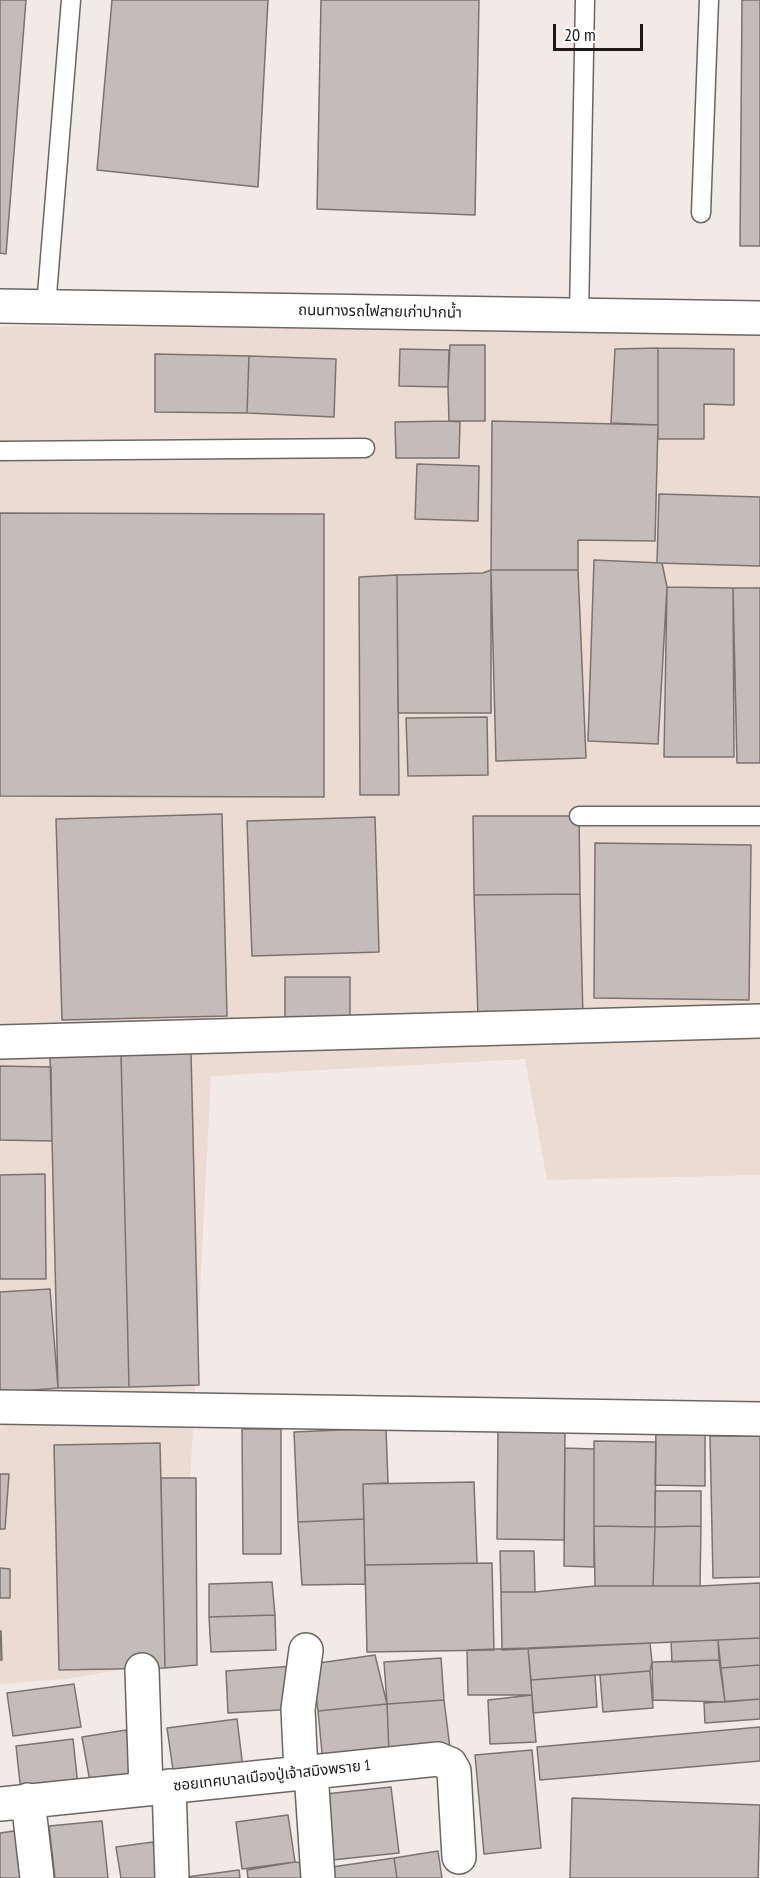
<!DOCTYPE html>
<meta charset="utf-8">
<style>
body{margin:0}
#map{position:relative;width:760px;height:1878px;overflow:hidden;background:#f2eae6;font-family:"PT Sans Narrow",sans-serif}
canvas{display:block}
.scale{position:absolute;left:553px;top:24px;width:90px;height:27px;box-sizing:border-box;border:3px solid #1c1918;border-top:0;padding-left:8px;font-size:18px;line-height:21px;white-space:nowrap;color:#1c1918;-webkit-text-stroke:4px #fff;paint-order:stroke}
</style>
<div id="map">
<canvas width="760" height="1878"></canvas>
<div class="scale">20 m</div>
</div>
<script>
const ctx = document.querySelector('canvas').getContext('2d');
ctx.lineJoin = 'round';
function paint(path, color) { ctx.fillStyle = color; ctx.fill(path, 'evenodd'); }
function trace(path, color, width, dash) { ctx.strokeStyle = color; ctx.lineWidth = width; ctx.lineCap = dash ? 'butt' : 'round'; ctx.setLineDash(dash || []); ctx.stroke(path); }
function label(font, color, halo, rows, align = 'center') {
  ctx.font = font + ' "PT Sans Narrow","Noto Sans Thai",sans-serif'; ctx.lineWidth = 4.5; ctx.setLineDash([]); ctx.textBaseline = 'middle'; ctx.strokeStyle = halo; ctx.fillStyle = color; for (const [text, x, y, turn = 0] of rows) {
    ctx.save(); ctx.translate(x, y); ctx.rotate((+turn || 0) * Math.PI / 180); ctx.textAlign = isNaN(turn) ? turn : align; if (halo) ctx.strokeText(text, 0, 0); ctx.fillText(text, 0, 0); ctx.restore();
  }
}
const built = new Path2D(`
 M0,326L760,333V1175L547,1180L525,1059L211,1076L181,1660L66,1679L0,1684Z`);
const building = new Path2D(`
 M0,0H26L6,254L0,253Z
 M112,0H268L258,187L97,170Z
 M321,0H479L475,215L317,209Z
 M742,0H760V246H740Z
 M450,345H485V421H449L448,387Z
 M658,348V425L611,423L615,349Z
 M658,348L734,349V405L704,404V439H658Z
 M400,349L449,350L448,387L399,386Z
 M155,354L249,356L247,413L155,412Z
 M249,356L336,359L334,417L247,413Z
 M449,421L460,422L459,458H396L395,422Z
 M492,421L658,425L655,541L578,540V570H491Z
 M417,464L479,466L478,521L415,519Z
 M659,494L760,497V566L657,563Z
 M0,513L324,514V797L0,796Z
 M594,560L662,563L667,587L658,744L588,741Z
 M491,570V713H398L397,575L483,573Z
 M491,570H578L586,758L496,761Z
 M397,575L399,795H360L359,577Z
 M667,587L733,588L734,757H664Z
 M733,588H760V763H737Z
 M487,717L488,775L408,776L406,718Z
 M222,814L227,1016L62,1020L56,819Z
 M473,816H579L580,894L474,895Z
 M375,817L379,952L252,956L247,821Z
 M595,843L751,845L749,1000L594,998Z
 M580,894L583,1019L478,1018L474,895Z
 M285,977H350V1023H285Z
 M191,1052L199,1385L129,1387L121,1053Z
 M121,1053L129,1387L58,1388L50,1055Z
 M0,1066L51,1067L52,1141L0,1140Z
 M45,1174L46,1279H0V1175Z
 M50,1289L58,1388L0,1393V1292Z
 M656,1427H705V1486L655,1485Z
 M386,1428L388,1483L363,1484L364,1519L298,1522L294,1432Z
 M242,1429H281V1554H243Z
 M498,1429L565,1430L564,1540L497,1539Z
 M710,1436H760V1577L713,1578Z
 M594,1441L656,1442L655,1527L594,1526Z
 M160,1443L165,1668L59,1670L54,1445Z
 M565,1448L594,1449V1567L564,1566Z
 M0,1474H9L5,1529H0Z
 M161,1478H196L197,1665L165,1668Z
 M474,1482L477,1563L365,1565L363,1484Z
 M655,1491H701V1526L655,1527Z
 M364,1519L365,1584L302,1585L298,1522Z
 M594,1526L655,1527L653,1586H595Z
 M701,1526L700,1586H653L655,1527Z
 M500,1551H534L535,1592H501Z
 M492,1563L494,1650L367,1652L365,1565Z
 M0,1568L10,1569V1598H0Z
 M272,1582L275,1615L209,1617V1584Z
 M760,1583V1638L502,1650L501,1592H535L595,1586H700Z
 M275,1615L276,1650L211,1652L209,1617Z
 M0,1631H1L2,1660H0Z
 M760,1638V1665L721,1668L718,1640Z
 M718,1640L719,1660L672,1662L671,1642Z
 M650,1643L652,1662L650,1671L531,1680L528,1648Z
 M528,1648L532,1695H468L467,1650Z
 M375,1655L387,1704L318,1711L312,1664Z
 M441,1658L444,1700L387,1704L384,1662Z
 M719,1660L725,1702L653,1700L652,1662Z
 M760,1665V1699L725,1702L721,1668Z
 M294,1666L297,1709L228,1713L226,1671Z
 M650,1671L653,1708L603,1712L600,1675Z
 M595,1675L597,1707L533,1713L531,1680Z
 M74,1684L81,1727L13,1736L7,1693Z
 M532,1695L536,1742L490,1744L488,1700Z
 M760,1699V1719L705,1723L704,1703Z
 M444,1700L450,1748L389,1753L387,1704Z
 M387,1704L389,1753L323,1763L318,1711Z
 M237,1719L243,1768L174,1777L167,1728Z
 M760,1727V1761L540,1780L537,1747Z
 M126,1730L134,1775L90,1782L82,1737Z
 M73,1739L78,1786L21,1792L16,1746Z
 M532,1750L541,1848L484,1854L475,1755Z
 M391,1787L399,1853L332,1860L325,1794Z
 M572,1798L760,1805L758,1878H570Z
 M288,1815L295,1862L242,1869L236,1822Z
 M102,1821L108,1878H55L49,1826Z
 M21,1830L27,1878H0V1833Z
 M153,1842L158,1878H121L116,1847Z
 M438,1851L442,1878H397L394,1858Z
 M394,1858L397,1878H333L332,1867Z
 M295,1862L309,1864L311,1878H248L247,1870Z
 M239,1870L240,1878H179Z`);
const lane = new Path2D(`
 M701,213L709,0
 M46,307L71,0
 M579,316L585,0
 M0,451L365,448
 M579,816H760`);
const street = new Path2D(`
 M0,1042L760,1021
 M0,1407L760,1419
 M142,1670L146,1789
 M301,1772L298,1709L306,1650
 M311,1772L318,1878
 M169,1786L172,1878
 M28,1800L37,1878
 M0,1804L438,1759L450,1764L454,1771L459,1857`);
const secondary = new Path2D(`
 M0,306L760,318`);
const streetNames = [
 ["ถนนทางรถไฟสายเก่าปากน้ำ",380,312,1],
 ["ซอยเทศบาลเมืองปู่เจ้าสมิงพราย 1",272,1776,-6]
];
paint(built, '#ebdbd3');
paint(building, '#c4bcb8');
trace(building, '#7a736f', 1.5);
trace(lane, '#6c6561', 21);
trace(street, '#6c6561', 36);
trace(secondary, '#6c6561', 36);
trace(lane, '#fff', 18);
trace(street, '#fff', 33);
trace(secondary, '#fff', 33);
label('15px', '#1c1918', '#fff', streetNames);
</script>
